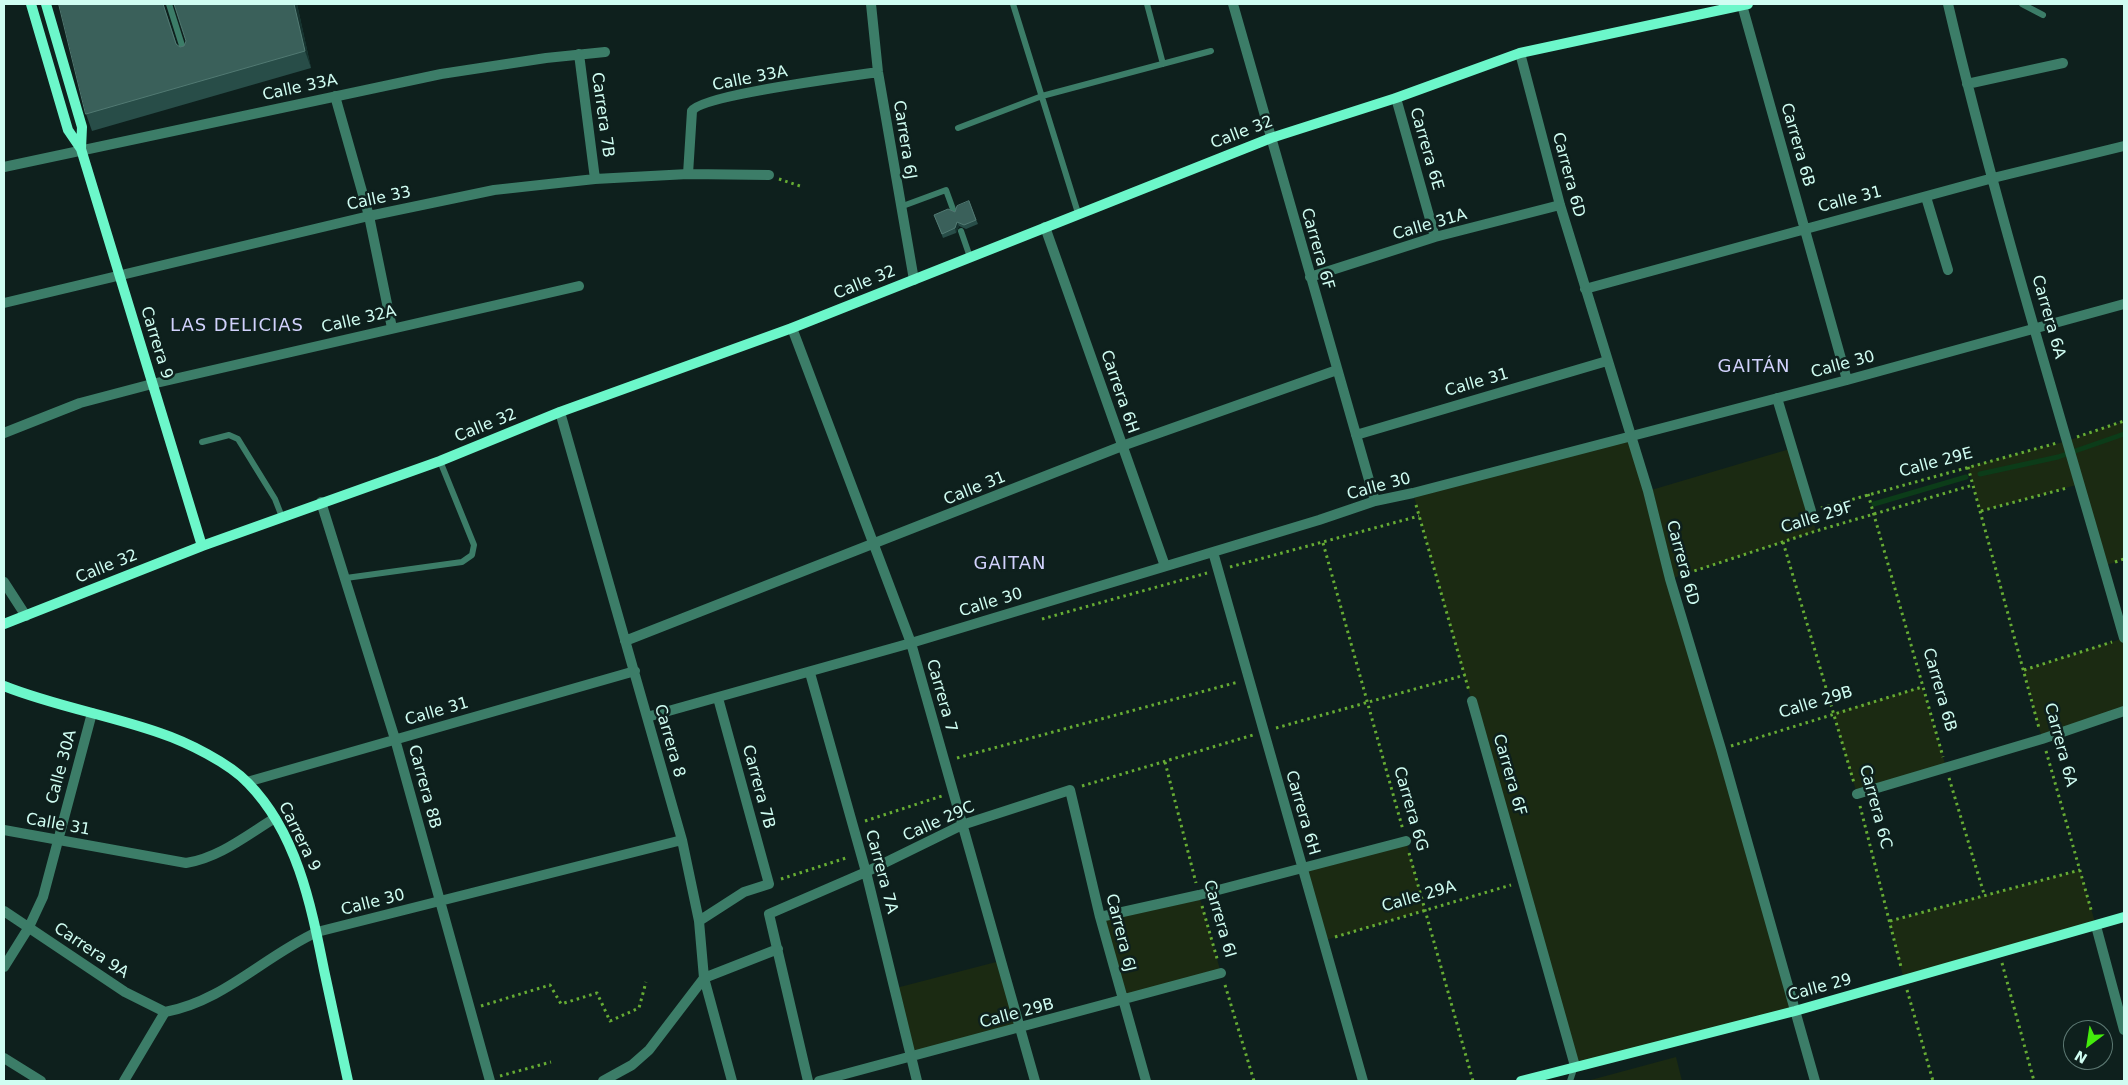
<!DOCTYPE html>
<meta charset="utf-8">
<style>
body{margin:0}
#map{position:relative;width:2128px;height:1085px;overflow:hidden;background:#0e201d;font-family:"DejaVu Sans",sans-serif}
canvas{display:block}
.frame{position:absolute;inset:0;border:5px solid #d0fdf2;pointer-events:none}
.north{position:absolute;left:2063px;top:1020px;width:50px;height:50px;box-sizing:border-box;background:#0e201d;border:1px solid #5c7872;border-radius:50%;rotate:211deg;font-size:14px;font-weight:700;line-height:20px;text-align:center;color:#d0fdf2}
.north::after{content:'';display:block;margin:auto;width:18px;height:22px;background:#44ec0c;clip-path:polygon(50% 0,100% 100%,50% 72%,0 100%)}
</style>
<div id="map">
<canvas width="2128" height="1085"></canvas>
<div class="frame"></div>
<div class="north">N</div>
</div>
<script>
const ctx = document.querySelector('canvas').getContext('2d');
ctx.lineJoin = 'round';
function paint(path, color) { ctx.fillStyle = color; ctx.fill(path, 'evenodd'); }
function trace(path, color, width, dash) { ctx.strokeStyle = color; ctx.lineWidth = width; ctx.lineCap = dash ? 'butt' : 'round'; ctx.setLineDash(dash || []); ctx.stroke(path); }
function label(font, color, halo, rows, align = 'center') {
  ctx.font = font + ' "DejaVu Sans",sans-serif'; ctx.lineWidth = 5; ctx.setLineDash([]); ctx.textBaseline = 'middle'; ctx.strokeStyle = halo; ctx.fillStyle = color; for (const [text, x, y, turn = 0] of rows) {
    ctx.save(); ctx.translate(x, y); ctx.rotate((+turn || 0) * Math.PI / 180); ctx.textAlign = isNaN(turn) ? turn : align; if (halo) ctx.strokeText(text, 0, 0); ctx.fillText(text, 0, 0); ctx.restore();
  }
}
const green = new Path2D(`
 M2124,421V559L2104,566L2080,484L1981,511L1968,467L2067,441Z
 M1632,437L1648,491L1793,448L1816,531L1670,579L1795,1011L1575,1066L1413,493Z
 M2124,638V711L2042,739L2024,670Z
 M1922,687L1946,767L1857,794L1833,713Z
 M1406,841L1425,910L1323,941L1302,866Z
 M2080,870L2096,926L1904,981L1890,921Z
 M1199,895L1221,973L1122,1001L1100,917Z
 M1000,961L1019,1028L910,1058L896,988Z
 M1676,1057L1682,1081H1587Z`);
const stream = new Path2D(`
 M1980,474L2058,457L2124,434
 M1874,504L1966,477`);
const path = new Path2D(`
 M779,179L800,186
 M2077,437L2124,421
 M1968,467L2039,728
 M1868,494L1943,757
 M1416,505L1469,691
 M1821,508L2057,443
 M1981,511L2067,488
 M1783,542L1854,783
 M1323,543L1403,830
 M2115,562L2124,559
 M1230,567L1419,516
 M1682,575L1816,531L1973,485
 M1042,619L1207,573
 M2024,670L2112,642
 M1276,728L1465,675
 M1731,746L1922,687
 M2046,751L2092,913
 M957,758L1238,682
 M1165,762L1196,883
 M1949,778L1984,894
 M1082,786L1253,735
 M1860,806L1901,967
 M865,821L942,796
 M1409,853L1473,1081
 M781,879L849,857
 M1202,906L1218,962
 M1890,921L2080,870
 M1335,937L1511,885
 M2002,963L2034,1081
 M1225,985L1254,1081
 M1907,990L1933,1081
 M481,1006L550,985L561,1004L597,993L610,1021L639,1008L646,982
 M500,1076L551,1062`);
const lane = new Path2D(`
 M169,4L185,55
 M1013,4L1078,213
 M1147,4L1163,64
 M2022,4L2043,15
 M958,128L1042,96L1211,51
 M900,207L946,190L954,212
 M961,231L970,257
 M202,442L229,435L238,439L275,499L282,517
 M346,578L462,562L472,555L474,545L440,461
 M1570,1081L1575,1066`);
const street = new Path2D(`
 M871,4L878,72L914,280
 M1233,4L1375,501
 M1948,4C1998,217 2064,427 2124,638
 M1742,5L1847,380
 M1520,53L1560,205L1648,491L1670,579L1721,749L1815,1081
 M579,54L595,179
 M1967,84L2063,63
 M335,96L369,216L392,328
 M1396,98L1435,237
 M4,167L441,74L546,58L605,52
 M688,174L692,111C700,95 853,76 878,72
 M1926,197L1948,270
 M1045,227L1165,566
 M1310,277L1435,237L1560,205
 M1585,289L1993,178L2124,146
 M4,303L369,216L494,190L595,179L688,174L769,175
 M792,328L911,643L1035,1081
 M1777,398L1811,511
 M560,412L682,840L699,921L704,978L732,1081
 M4,433L80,403L152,384L579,286
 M1356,435L1607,361
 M321,502L395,739L490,1081
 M1213,552L1363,1081
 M4,582L26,616
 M625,641L1122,446L1337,370
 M810,673L866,872L917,1081
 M1472,701L1575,1066
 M647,717L911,643L1319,520L1375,501L1413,493L1847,380L2124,304
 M247,782L635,671
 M1857,794L2042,739L2124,711
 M4,830L186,863C219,858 247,835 275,818
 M4,911L125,992L165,1012
 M1100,917L1199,895L1406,841
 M699,921L744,892L769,884L718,698
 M2096,926L2124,1030
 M4,967L29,927L43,897L92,713
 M704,978L778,949
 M4,1058L41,1081
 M124,1081L165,1012C224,1001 263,957 317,932L682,840
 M603,1081L632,1065L649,1050L704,978
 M808,1081L769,914L866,872L962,825L1070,790L1100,917L1146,1081
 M819,1081L1221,973`);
const secondary = new Path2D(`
 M31,4L68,130L81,149L202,546
 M46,4L82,127L81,149
 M4,624L202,546L440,461L560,412L792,328L1271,138L1396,98L1520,53L1748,4
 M4,686C54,706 109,715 160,733C187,742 229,763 248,783C297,833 311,905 324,970C332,1007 340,1044 348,1081
 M1521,1081L1795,1011L2124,917`);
const wall = new Path2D(`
 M297,4L311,68L92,131L86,114L164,6L177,45L180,47L184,46Z
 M969,201L978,224L966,229L959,226L956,233L943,238L934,215L955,212Z`);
const shadedWall = new Path2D(`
 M294,4H297L311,68L305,51Z
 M957,222L959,226L956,233L955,228Z`);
const building = new Path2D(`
 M59,4H163L176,44L180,47L184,46L186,41L174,4H294L305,51L86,114Z
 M969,201L976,220L964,225L957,222L955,228L942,234L934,215L948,209L955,212L957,206Z`);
const streetNames = [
 ["Calle 33A",750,79,-11],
 ["Calle 33A",300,88,-12],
 ["Carrera 7B",602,115,82],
 ["Calle 32",1242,133,-21],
 ["Carrera 6J",904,140,81],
 ["Carrera 6B",1797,145,74],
 ["Carrera 6E",1426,149,74],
 ["Carrera 6D",1568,175,75],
 ["Calle 33",379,199,-12],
 ["Calle 31",1850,200,-14],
 ["Calle 31A",1430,225,-16],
 ["Carrera 6F",1317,249,74],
 ["Calle 32",865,283,-22],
 ["Carrera 6A",2048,317,74],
 ["Calle 32A",359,320,-13],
 ["Carrera 9",156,343,73],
 ["Calle 30",1843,365,-15],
 ["Calle 31",1477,383,-16],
 ["Carrera 6H",1119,392,71],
 ["Calle 32",486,426,-22],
 ["Calle 29E",1936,463,-15],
 ["Calle 30",1379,487,-15],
 ["Calle 31",975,489,-22],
 ["Calle 29F",1817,518,-17],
 ["Carrera 6D",1682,563,75],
 ["Calle 32",107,567,-22],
 ["Calle 30",991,603,-17],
 ["Carrera 6B",1939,690,74],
 ["Carrera 7",941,696,74],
 ["Calle 29B",1816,703,-17],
 ["Calle 31",437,712,-16],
 ["Carrera 8",669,741,74],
 ["Carrera 6A",2060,745,75],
 ["Calle 30A",62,767,-75],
 ["Carrera 6F",1509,775,74],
 ["Carrera 8B",424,787,75],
 ["Carrera 7B",758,787,75],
 ["Carrera 6C",1875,807,75],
 ["Carrera 6G",1410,809,74],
 ["Carrera 6H",1302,813,74],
 ["Calle 29C",939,822,-24],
 ["Calle 31",58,825,10],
 ["Carrera 9",299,837,64],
 ["Carrera 7A",881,872,75],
 ["Calle 29A",1419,897,-16],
 ["Calle 30",373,903,-14],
 ["Carrera 6I",1219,919,74],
 ["Carrera 6J",1120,933,76],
 ["Carrera 9A",91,951,34],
 ["Calle 29",1820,988,-15],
 ["Calle 29B",1017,1014,-15]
];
const neighbourhoodNames = [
 ["LAS DELICIAS",237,326],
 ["GAITÁN",1754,367],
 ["GAITAN",1010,564]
];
paint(green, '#1b2a12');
trace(stream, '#0c3c19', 5);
trace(path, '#66ac34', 3, [2.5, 4]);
trace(lane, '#3c7d68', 6);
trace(street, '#3c7d68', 10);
trace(secondary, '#6cf7ca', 10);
paint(wall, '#284d48');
paint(shadedWall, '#16332f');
paint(building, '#3a605a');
trace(building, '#517972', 1);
label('16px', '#d0fdf2', '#0e201d', streetNames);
ctx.letterSpacing = '1px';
label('18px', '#d2d2fd', '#0e201d', neighbourhoodNames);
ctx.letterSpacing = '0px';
</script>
